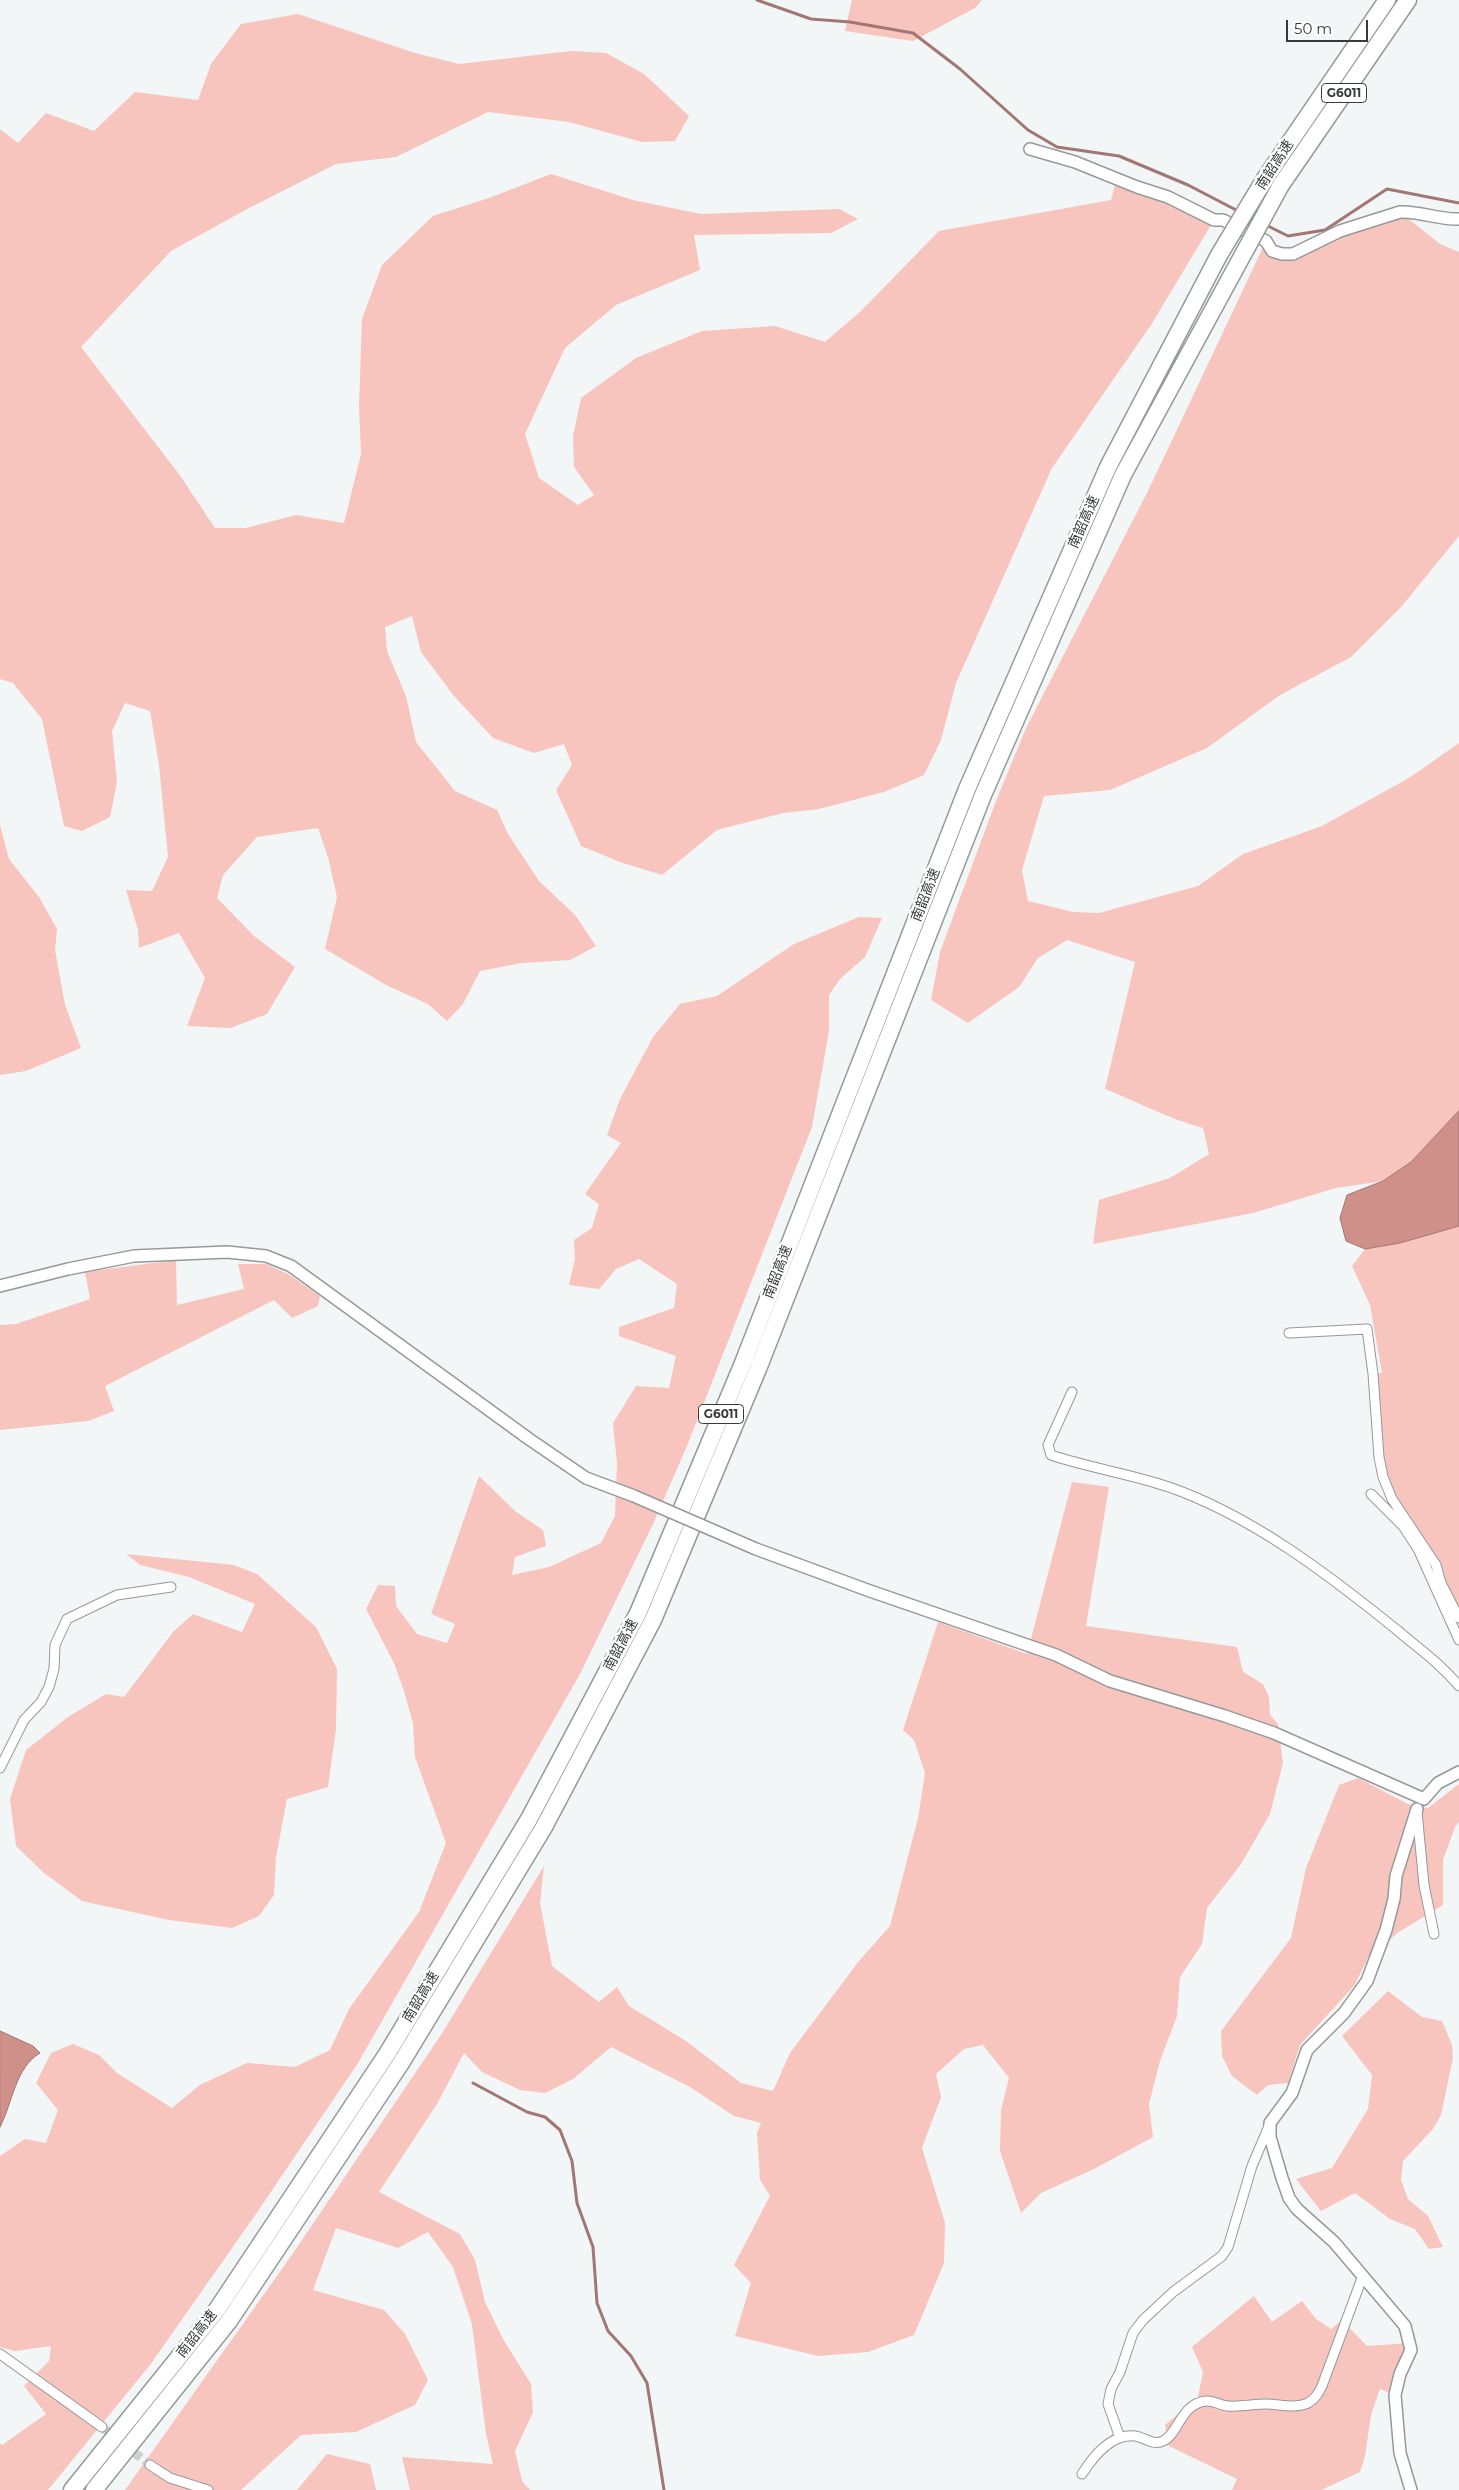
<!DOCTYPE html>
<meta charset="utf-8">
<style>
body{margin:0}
#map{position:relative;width:1459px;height:2490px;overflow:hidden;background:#f2f6f7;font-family:Montserrat,sans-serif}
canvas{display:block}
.scale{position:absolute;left:1286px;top:20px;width:82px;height:22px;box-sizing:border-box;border:2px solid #383a3a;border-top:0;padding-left:6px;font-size:15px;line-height:18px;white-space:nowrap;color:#383a3a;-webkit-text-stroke:4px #fff;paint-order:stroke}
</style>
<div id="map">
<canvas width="1459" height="2490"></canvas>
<div class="scale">50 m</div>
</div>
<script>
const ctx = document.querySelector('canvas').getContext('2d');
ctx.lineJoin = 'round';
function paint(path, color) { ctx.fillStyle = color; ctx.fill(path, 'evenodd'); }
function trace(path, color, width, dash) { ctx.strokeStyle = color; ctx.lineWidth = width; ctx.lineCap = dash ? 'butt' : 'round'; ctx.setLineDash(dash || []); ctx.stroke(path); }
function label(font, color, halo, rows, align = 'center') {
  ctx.font = font + ' Montserrat,"Noto Sans SC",sans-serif'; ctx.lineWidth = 5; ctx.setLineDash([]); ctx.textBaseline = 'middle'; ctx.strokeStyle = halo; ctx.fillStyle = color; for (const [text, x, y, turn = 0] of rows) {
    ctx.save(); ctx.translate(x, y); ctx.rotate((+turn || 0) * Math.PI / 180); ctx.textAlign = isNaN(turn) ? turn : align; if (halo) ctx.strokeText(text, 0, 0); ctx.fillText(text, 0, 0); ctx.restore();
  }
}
const green = new Path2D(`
 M852,0H982L975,8L913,41L845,31Z
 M298,14L415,53L459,64L571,51L606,53L644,74L689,116L675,141L642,142L569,122L488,112L396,157L336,164L247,209L171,251L81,347L179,474L215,528H246L296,515L344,523L361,454L359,407L362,319L382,265L433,216L489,198L551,174L633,200L701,214L839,209L858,219L831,233L694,235L700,270L616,305L565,348L525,434L539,478L578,505L594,495L574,467L573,436L581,398L636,358L702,331L775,326L825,342L861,311L939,231L1111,200L1117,178L1214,220L1151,325L1052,468L956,683L941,740L924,775L884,792L819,809L783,813L717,830L662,875L620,862L581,846L556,790L572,765L564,744L534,753L493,738L454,696L421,652L412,616L385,627L387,651L406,696L416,742L455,791L497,810L508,834L539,881L575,915L596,946L570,960L522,963L480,971L463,1004L447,1021L428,1004L388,986L325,949L337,897L328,857L318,828L257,837L223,875L217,898L254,936L295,967L267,1014L230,1028L187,1026L205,978L179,933L139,948L138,930L126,890L152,891L168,857L159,765L150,711L125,703L112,731L117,782L110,817L82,831L64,826L42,719L13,683L0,679V129L18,143L46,113L94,131L135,92L198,100L211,64L241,24Z
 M1400,212L1440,244L1459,252V536L1401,607L1351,657L1280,695L1207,748L1110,790L1044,796L1022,870L1028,901L1073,912L1099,913L1198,886L1243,854L1322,826L1409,778L1459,743V1111L1411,1162L1383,1181L1336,1188L1253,1213L1093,1244L1099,1200L1170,1178L1209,1154L1203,1128C1169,1119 1138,1102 1105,1089L1135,962L1067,940L1038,958L1019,987L968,1023L931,1000L940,952L996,801L1026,728L1148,491L1266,241L1282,254Z
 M0,825L9,859L39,897L57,929L55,950L65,1005L81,1048L26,1071L0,1075Z
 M859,917L882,918L865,957L840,979L829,995V1031L812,1127L687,1446L653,1524L580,1674L358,2063L258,2211L150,2365L48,2490H0V2443L2,2445L46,2414L24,2386L49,2361L51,2346L15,2351L0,2347V2156L25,2139L46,2143L58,2110L36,2083L51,2053L73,2044L99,2055L117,2073L172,2108L200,2085L247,2063L295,2067L330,2050L349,2009L419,1912L446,1843L415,1757L413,1723L404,1691L394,1663L366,1609L378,1585L395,1586L396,1606L417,1634L447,1643L455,1624L431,1614L479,1476L515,1511L543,1530L546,1546L515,1557L512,1575L549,1567L601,1543L615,1516L617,1463L613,1423L636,1386L669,1388L676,1356L619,1336V1327L674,1308L677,1284L639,1259L616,1269L599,1289L569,1285L575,1259L574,1240L592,1228L599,1204L585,1194L621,1143L607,1135L620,1099L653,1037L680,1004L717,996L794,944Z
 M1459,1226V1618L1383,1477L1373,1374L1382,1373L1370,1305L1352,1266L1365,1249L1400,1243Z
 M176,1260L177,1305L244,1289L238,1264H266L288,1274L320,1296L318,1306L292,1318L274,1300L105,1386L114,1411L88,1421L0,1430V1325L16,1324L90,1299L85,1272Z
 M1072,1482L1109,1487L1086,1626L1237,1647L1243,1672L1263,1684L1269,1697L1270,1715L1278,1724L1283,1763L1270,1814L1241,1864L1207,1908L1202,1944L1180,1977L1177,2016L1160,2061L1149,2104L1153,2137L1094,2169L1041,2193L1021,2213L1000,2151L1001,2110L1009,2078L983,2045L964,2049L936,2074L941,2097L922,2148L945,2223L944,2263L914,2335L868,2352L818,2356L735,2336L751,2283L734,2265L770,2196L760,2180L757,2133L761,2123L734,2116L690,2087L611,2047L573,2079L545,2093L520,2090L482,2072L464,2053L437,2104L379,2192L460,2234L475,2260L485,2302L503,2339L531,2384L533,2412L515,2451L522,2481L530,2490H410L402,2457L493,2464L486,2434L472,2324L453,2267L428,2232L398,2248L336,2228L313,2290L384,2310L405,2334L428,2380L415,2405L356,2432L301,2435L241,2490H125L289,2259L441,2035L544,1866L540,1903L552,1966L599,2002L617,1987L629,2006L686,2041L741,2083L773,2091L790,2053L859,1961L890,1926L918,1818L925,1773L914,1740L903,1730L938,1622L1027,1654Z
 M126,1554L234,1565L257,1574L316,1627L337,1669L336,1729L328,1787L287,1799L276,1857L274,1895L259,1916L232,1928L169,1920L82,1901L44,1873L16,1846L10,1799L26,1750L68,1717L106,1694L124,1697L173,1632L193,1614L242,1632L255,1604L189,1577L140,1565Z
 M1358,1778L1408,1804L1428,1808L1459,1784V1822L1455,1827L1443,1860V1905L1399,1932L1369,1956L1354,1986L1300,2045L1288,2083L1268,2085L1257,2095L1232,2076L1222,2056L1221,2031L1291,1938L1306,1868L1339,1785Z
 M1388,1991L1422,2017L1442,2021L1452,2045L1453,2058L1441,2115L1433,2129L1403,2161L1401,2180L1408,2199L1428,2216L1443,2247L1429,2249L1415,2229L1390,2219L1355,2193L1321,2211L1296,2179L1332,2168L1368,2109L1372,2075L1342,2036Z
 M1254,2296L1272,2322L1302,2301L1316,2319L1331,2329L1342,2320L1367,2346L1410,2343L1395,2395L1380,2389L1371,2415L1365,2456L1360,2472L1321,2490H1232L1237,2479L1169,2446L1165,2425L1198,2397L1203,2372L1192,2347Z
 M327,2454L370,2464L376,2490H297Z`);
const water = new Path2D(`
 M1459,1111V1226L1400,1243L1365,1249L1346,1241L1340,1218L1347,1195L1383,1181L1411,1162Z
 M0,2031L33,2046L40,2053C15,2068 13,2102 0,2127Z`);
const stream = new Path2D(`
 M757,0L811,19L850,22L913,33L960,69L1028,130L1057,147L1119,156L1188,185L1238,211
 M1264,224L1288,236L1325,230L1387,189L1459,203
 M473,2083L527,2112L545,2117L560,2130L572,2161L577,2203L593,2247L597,2303L608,2331L631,2356L647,2383L664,2490`);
const minorTunnel = new Path2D(`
 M102,2427L150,2465`);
const minor = new Path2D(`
 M1289,1333L1367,1329L1373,1374L1379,1457L1383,1477L1392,1499L1436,1565L1441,1583L1459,1618
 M1072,1392L1048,1445L1051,1455C1090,1468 1131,1474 1169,1487C1252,1516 1329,1575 1397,1630C1419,1649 1440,1663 1459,1686
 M1371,1494L1403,1526L1418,1549L1459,1640
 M0,1768L24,1720L41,1702L49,1687L54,1669L55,1645L67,1619L117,1595L171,1587
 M1417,1812L1424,1885L1434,1934
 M0,2354L102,2427
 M1120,2438L1108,2404L1111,2389L1120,2372L1133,2333L1143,2320L1173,2292L1222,2256L1228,2247L1252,2166L1269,2126
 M150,2465L170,2478L208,2490
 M1082,2474C1093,2457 1111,2433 1135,2436C1144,2437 1153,2446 1163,2441C1179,2434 1180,2404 1206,2401C1213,2400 1221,2406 1228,2406C1241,2407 1254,2404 1266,2404C1279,2404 1295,2409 1308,2403C1315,2399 1318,2394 1322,2386L1362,2278`);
const tertiary = new Path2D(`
 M1030,149L1075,162L1137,187L1168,197L1214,220H1223L1266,241L1272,251L1282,254H1293L1340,231L1400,212C1420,211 1439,220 1459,219
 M0,1286L68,1269L134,1256L227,1252L266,1256L291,1266L529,1439L586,1478L634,1496
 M756,1549L870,1591L1056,1655L1110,1681L1225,1716L1274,1733L1424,1799L1438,1783L1459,1772
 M1411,2490L1400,2453L1395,2395L1400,2374L1411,2350L1405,2326L1334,2242L1297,2209L1289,2198L1282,2178L1270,2137V2123L1292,2093L1307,2050L1344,2013L1367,1981L1386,1930L1394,1899L1396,1876L1417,1809`);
const motorway = new Path2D(`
 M1266,177L1387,0
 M1281,185L1408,0
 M72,2490L216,2311L387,2054L529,1819L638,1613L743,1363L967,789L1108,467L1219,255
 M94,2490L229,2321L401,2063L544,1827L653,1620L758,1369L983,795L1123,475L1234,271`);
const tertiaryBridge = new Path2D(`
 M634,1496L756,1549`);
const motorwayBridge = new Path2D(`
 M1219,255L1266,177
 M1234,271L1281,185`);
const shields = [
 [1344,93,45],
 [721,1414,45]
];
const shieldNames = [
 ["G6011",1344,93],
 ["G6011",721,1414]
];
const streetNames = [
 ["南韶高速",1275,165,-57],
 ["南韶高速",1084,522,-66],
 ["南韶高速",926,895,-69],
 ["南韶高速",778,1272,-69],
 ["南韶高速",621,1645,-62],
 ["南韶高速",421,1997,-59],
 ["南韶高速",197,2334,-52]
];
paint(green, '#f8c4be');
paint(water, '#cf908a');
trace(water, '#a27672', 1);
trace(stream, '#a27672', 3);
trace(minorTunnel, '#cdd0d1', 9, [9, 4.5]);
trace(minor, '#95999a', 11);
trace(tertiary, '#95999a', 14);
trace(motorway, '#95999a', 19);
trace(minor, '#fff', 9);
trace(tertiary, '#fff', 11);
trace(motorway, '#fff', 16);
trace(tertiaryBridge, '#95999a', 14, []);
trace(motorwayBridge, '#95999a', 19, []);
trace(tertiaryBridge, '#fff', 11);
trace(motorwayBridge, '#fff', 16);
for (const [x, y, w] of shields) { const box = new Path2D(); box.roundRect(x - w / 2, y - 9.5, w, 19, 4); ctx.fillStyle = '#fff'; ctx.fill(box); trace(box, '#383a3a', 1); }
label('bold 12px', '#383a3a', null, shieldNames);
label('14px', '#383a3a', '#fff', streetNames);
</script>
